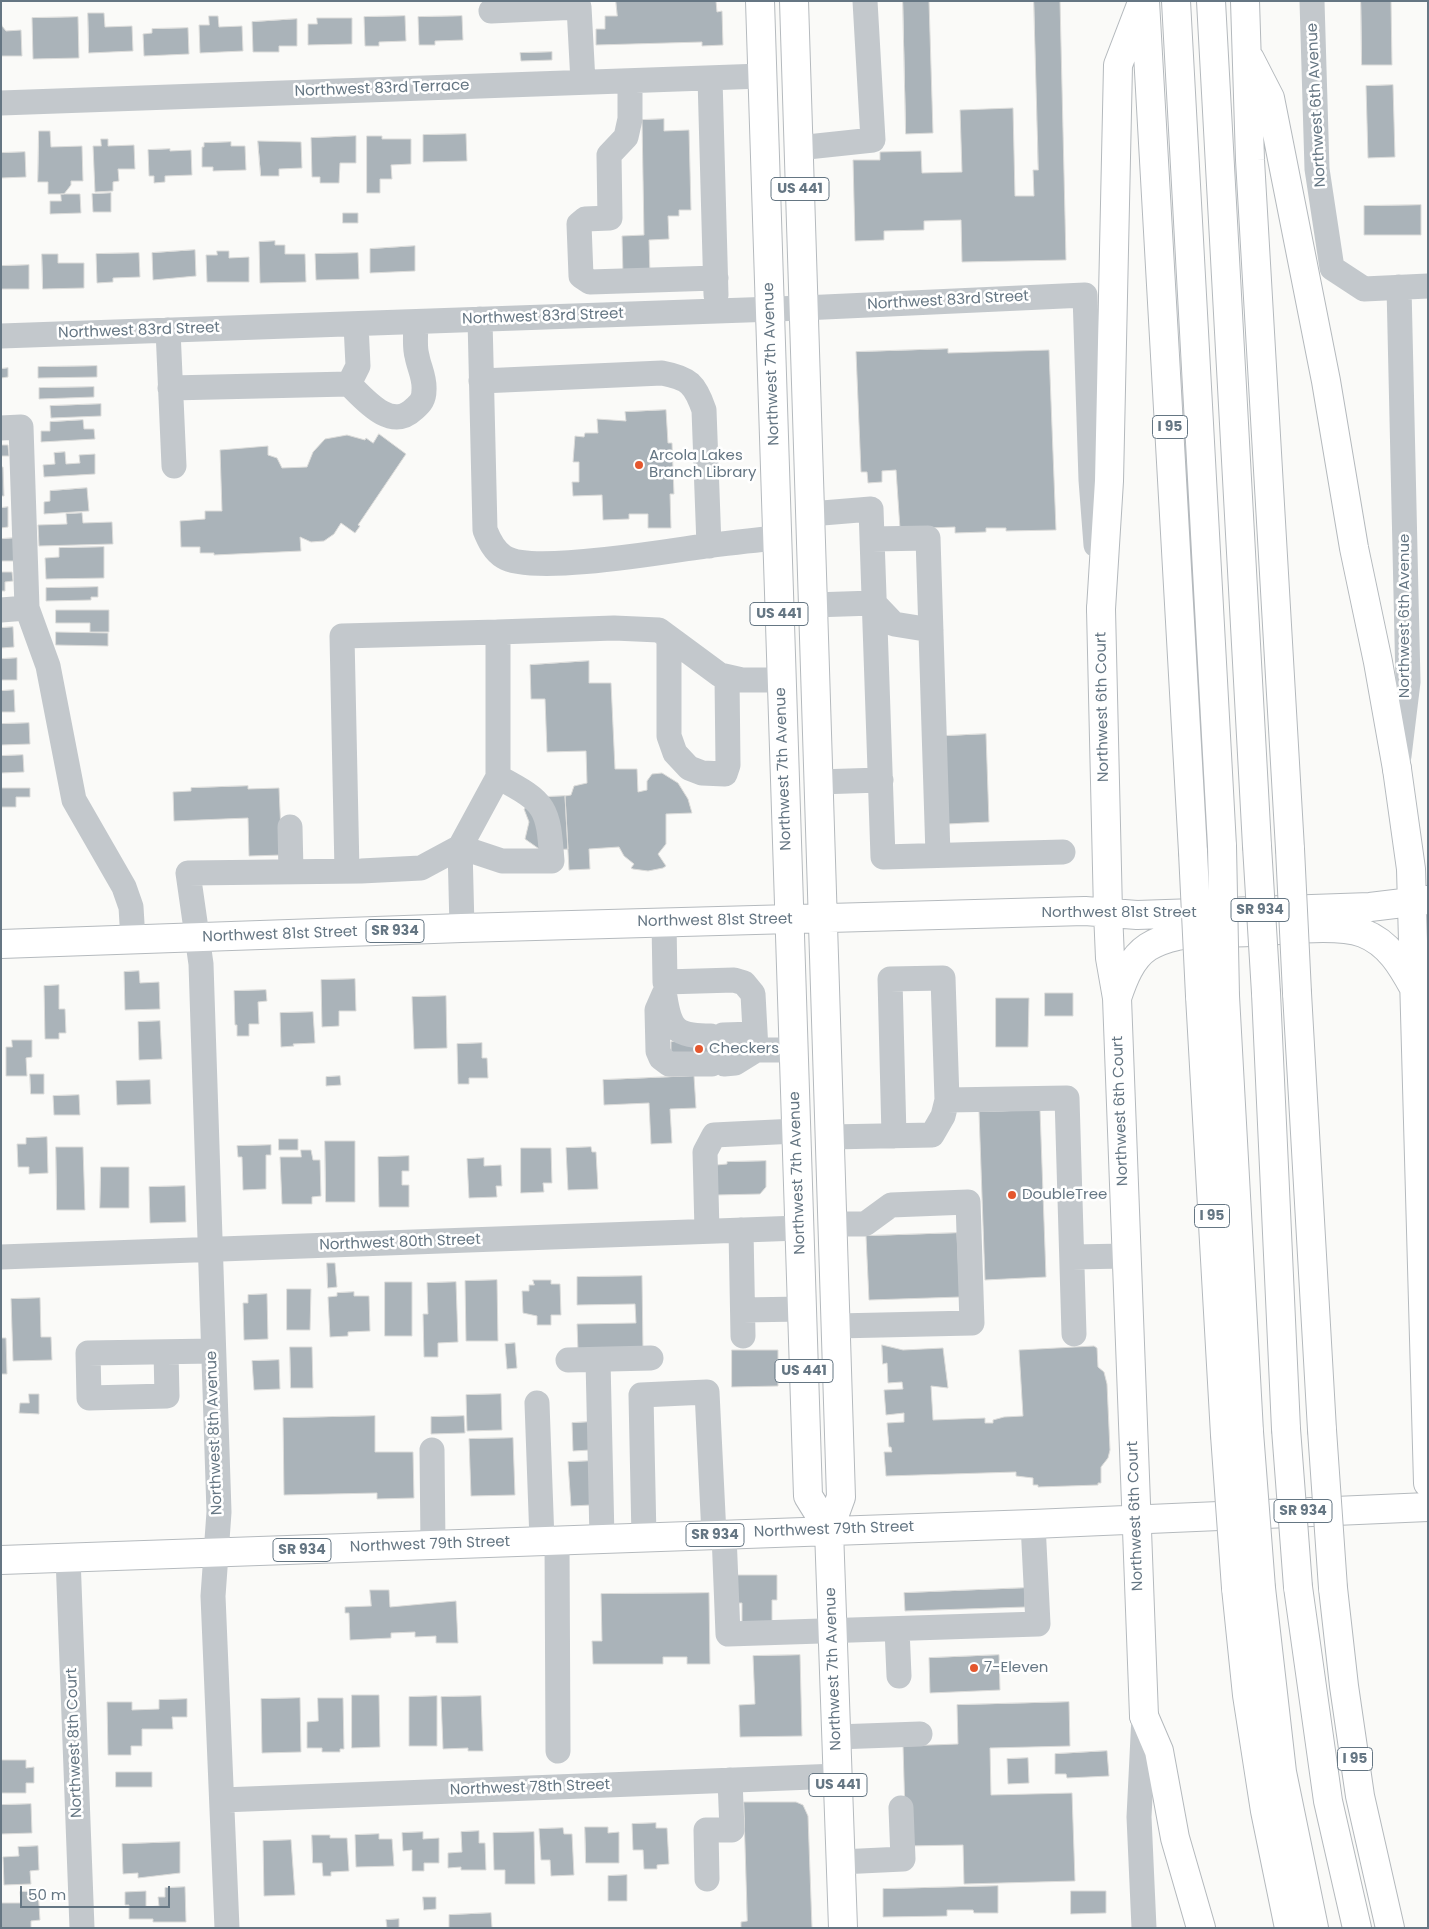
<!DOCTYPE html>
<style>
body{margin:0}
#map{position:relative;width:1429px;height:1929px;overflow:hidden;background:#fafaf8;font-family:Poppins,sans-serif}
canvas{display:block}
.frame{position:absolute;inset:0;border:2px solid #657683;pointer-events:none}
.scale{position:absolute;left:20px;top:1886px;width:150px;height:22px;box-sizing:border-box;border:2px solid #657683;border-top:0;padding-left:6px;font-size:15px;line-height:18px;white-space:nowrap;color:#657683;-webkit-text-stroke:4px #fff;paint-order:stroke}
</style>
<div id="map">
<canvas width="1429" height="1929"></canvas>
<div class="frame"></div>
<div class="scale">50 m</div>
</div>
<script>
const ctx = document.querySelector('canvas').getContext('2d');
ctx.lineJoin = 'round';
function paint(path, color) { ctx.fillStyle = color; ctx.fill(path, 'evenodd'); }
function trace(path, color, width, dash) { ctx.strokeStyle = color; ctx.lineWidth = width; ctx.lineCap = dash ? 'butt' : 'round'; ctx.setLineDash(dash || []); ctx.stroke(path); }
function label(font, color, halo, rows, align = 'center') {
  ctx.font = font + ' Poppins,sans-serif'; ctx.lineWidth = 5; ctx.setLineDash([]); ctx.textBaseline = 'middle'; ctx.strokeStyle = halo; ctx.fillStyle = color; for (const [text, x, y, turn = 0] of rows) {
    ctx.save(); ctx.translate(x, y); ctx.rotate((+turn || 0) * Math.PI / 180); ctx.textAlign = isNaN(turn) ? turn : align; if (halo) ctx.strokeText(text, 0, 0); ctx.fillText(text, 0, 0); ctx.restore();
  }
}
const building = new Path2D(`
 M616,1H716L717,12L722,11L723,45L702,46V42L596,45V29H605V16H617Z
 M903,1H929L933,133L906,134Z
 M1034,1H1060L1066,260L962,262L961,220L924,221V230L884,231V240L855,241L853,160H880V152L921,151L922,173L962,172L960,110L1013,108L1015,196H1034L1033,170H1038Z
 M1361,1H1391L1392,65H1362Z
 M88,13H104L105,27L132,26L133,51L89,53Z
 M209,16H218L219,27L242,26L243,51L200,53L199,25H209Z
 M405,16L406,41L379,42V46H365L364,17Z
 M462,16L463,40L435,41V45H419L418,17Z
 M78,17L79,58L33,59L32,18Z
 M317,18H352V44L308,45V24H317Z
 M297,19V46H279V52H253L252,22Z
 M1,22L2,26L6,31L21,30L22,56H1Z
 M188,28L189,54L144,56L143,34L152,33V29Z
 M552,52V60L521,61L520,53Z
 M1393,85L1395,157L1368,158L1366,86Z
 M664,119V131L689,130L691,210H679V216H668L669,239L649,240L650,274L623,275L622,236L644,235L642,120Z
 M39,131H50L51,147L82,146L83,181H71V185L64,194H48V182H38Z
 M466,134L467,161L423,162V135Z
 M356,136V163H340L339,183H320V177H312L311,138Z
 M367,136H382V139H411V164L391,165L392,179H380V193H367Z
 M101,139H108V146L134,145L135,169H118L119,181L113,182V191L95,192L93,146H101Z
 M258,141L301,142L302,168L279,169V176H261Z
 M231,142V146H245L246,170L213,171V167H202V147H204V143Z
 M170,149V151L191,150L192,175L165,176V182L154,183V176H149L148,150Z
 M25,152L26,177L1,178V153Z
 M111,193V212H93L92,194Z
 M61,194H80L81,213L50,214V201H61Z
 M1421,205V235H1364V206Z
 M343,213H358V223H343Z
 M275,241V245H285V254H305L306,282L260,283L259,242Z
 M415,246V271L370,273V249Z
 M195,250L196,276L153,280L152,253Z
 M217,251H229V258L249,257V282H207L206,255H217Z
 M139,253L140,277L113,278V282L97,283L96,254Z
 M358,253L359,279L316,280L315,254Z
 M42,254H58V263H84V288L43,289Z
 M29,265V289H1V266Z
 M948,349V353L1049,350L1056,530L1006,531V528H986V532L955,533V527L900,529L896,470L882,471V482L868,483L867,472H861L856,352Z
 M97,366V377L38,378V367Z
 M8,368V377L1,378V369Z
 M94,387V397L39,399V388Z
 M101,404V416L51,418L50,406Z
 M666,410L668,443H672L674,494H670L671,528H648V514H629V519L603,520L602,495L573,496L572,482H579V462H573L575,436L584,437L585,433H598L597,419L626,421L625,412Z
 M83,420L84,429H94L95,439L41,442V431H50V422Z
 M379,434L406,454L358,525L360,526L355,533L341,523L334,534L324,541L311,542L300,537L301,551L214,555V553H200V547H181L180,521L205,519V511H222L220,450L268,446V455L277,458L282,468L307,467L313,452L325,439L347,435L365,440L366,438L373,443Z
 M1,445H8L9,456H1Z
 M65,452L66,464L80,463L79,455L95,454V474L44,477L43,465L55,464L54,453Z
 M1,467H3L4,496H1Z
 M87,488L89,511L44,514V502L50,501V491Z
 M8,507V527L1,528V508Z
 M82,513L83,523L112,522L113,544L39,546L38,525L67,524L66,514Z
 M15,538L16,561H1V539Z
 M104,547V578L46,579L45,558L59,557V548Z
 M1,572H12L13,581L5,582V591H1Z
 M98,587V597H91V600L46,601V588Z
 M56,610H109V632H90V623H56Z
 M13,627L14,647L1,648V628Z
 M56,632L108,633V646L56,645Z
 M17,658V680H1V659Z
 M589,661V683H611L615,769H637L638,792L647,790V781L652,774L662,773L678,783L688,799L692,813L666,814V844L658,854L666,866L663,868L648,871L633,869L631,868L634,864L624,856L619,847L589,849L590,869L569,870L565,796L571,795L574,786L587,783L586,751L547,752L545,699H531L530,665Z
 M14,690L15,712H1V691Z
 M29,723L30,744L1,745V724Z
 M986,734L989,822L947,824L944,736Z
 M23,755L24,772L1,773V756Z
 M248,786V789L279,788L282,855L249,856L248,818L174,821L173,792L191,791V788Z
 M1,788H30V797H16V807H1Z
 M565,796L568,849L542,851L525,839L529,822L524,809L540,797Z
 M139,971L140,983L159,982L160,1009L125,1010L124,972Z
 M355,979L356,1011H339V1026L322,1027L321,980Z
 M59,985V1009H65L66,1033H59V1039H45L44,986Z
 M266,990L267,1001L258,1002L259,1024H249V1036H237V1025H235L234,991Z
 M1045,993H1073V1016H1045Z
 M446,996L447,1048L414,1049L412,997Z
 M996,998H1029L1028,1047H996Z
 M313,1012L315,1043L293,1044L294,1046L281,1047L280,1013Z
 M160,1021L162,1059L139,1060L138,1022Z
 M12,1040H32V1057L26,1058L27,1076H6V1047H12Z
 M727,1041L728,1056L671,1057V1042Z
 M482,1043V1058H487L488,1078H469V1084H458L457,1044Z
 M30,1074H44V1094H31Z
 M340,1076L341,1085L326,1086V1077Z
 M694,1076L696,1108L670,1109L672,1143L651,1144L649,1103L604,1105L603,1080Z
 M150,1080L151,1104L117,1105L116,1081Z
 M79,1095L80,1115H54L53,1096Z
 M1040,1110L1046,1277L985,1280L979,1112Z
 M47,1137L48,1173L29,1174V1167H18L17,1144H26V1138Z
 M279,1139H298V1150H279Z
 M325,1141H355V1202H326Z
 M271,1145V1155H266V1189L243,1190L242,1157H238L237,1146Z
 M56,1147H83L85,1210H57Z
 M591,1147L592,1152H596L598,1189L568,1190L566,1148Z
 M521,1148H551L552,1183H543L544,1192L521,1193Z
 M301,1150H311L313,1160H320L321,1196L312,1197V1204H282L280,1157H301Z
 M409,1156V1171H402V1185H409V1207H379L378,1157Z
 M484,1158V1166L501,1165L502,1186H496L497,1197L469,1198L467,1159Z
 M766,1161V1187L760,1194L716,1195V1165L727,1164V1162Z
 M101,1167H129V1208H100Z
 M185,1186L186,1222L150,1223L149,1187Z
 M957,1233L960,1297L869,1300L866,1236Z
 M327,1263H335L337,1287L328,1288Z
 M642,1276L643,1351H578L577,1324L636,1323L635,1304L577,1305V1277Z
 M497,1280L498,1341H466L465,1281Z
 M533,1280H551V1284H560L561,1315H551V1325H537V1316L523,1313L522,1291H529V1285H534Z
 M385,1282H412V1336H385Z
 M456,1282L458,1342L438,1343V1357H424L423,1314H428L427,1283Z
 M287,1289H311L310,1330H287Z
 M354,1292V1296H369L370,1331L348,1332V1336L330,1337L328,1297L337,1296V1293Z
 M267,1294L268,1339L244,1340L243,1303H248V1295Z
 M40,1298L41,1337H51L52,1360L13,1361L11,1299Z
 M1,1338H6L7,1374H1Z
 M515,1343L517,1368L507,1369L505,1344Z
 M882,1345L903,1350L943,1348L948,1388L931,1386L933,1420L985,1418V1423H993V1420L1004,1417L1023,1416L1019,1350L1094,1346L1097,1348L1098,1367L1104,1372L1107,1384L1110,1450L1108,1458L1101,1467V1483H1098V1485L1038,1487V1485H1033V1478L1016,1476V1472L886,1476L884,1452H892L891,1447H889L887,1423L904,1422V1413L886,1415L884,1390L903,1389L902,1382L888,1383L887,1363L883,1364Z
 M290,1347H312L313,1388H291Z
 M732,1350H778V1386L732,1387Z
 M279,1360L280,1389L254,1390L252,1361Z
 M29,1394H39V1414L19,1413L20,1403H29Z
 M501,1394L502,1430L467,1431L466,1395Z
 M375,1416V1452H413L414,1498L377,1499V1493L284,1495L283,1418Z
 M464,1416L465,1433L431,1434V1417Z
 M588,1422L590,1450L573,1451L572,1423Z
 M513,1438L515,1495L471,1496L469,1439Z
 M589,1461L591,1505L571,1506L568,1462Z
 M736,1575H777V1600H772V1627H742V1603H736Z
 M1025,1588V1607L905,1611L904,1593Z
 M370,1590H389L390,1607L456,1601L458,1643H436V1636L415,1637V1632L391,1633V1638L350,1640L349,1613H345V1607L371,1606Z
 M709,1593L710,1664H687V1657H663V1664H593L592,1641H602L601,1594Z
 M800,1655L802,1736L740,1737L739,1705L755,1704L753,1656Z
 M999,1655L1000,1690L930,1693L929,1658Z
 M352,1695H379L380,1747L352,1748Z
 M437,1696V1746H409V1697Z
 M481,1696L483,1751H468V1748L443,1749L441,1697Z
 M300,1698L301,1752L262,1753L261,1699Z
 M318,1698H343L344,1749H340V1752H322V1748H307V1722L318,1721Z
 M187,1699V1717H172L173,1729H142V1746H131V1755H108L107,1702H132V1710L159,1709V1700Z
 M1069,1702L1070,1746L990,1748L991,1795L1072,1793L1075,1881L964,1884L963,1845L906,1846L903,1746L958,1744L957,1705Z
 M1107,1751L1109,1776L1067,1778L1066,1774H1055V1754Z
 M1028,1758L1029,1783L1008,1784L1007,1759Z
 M2,1760H26V1768L34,1767V1783H26V1793H2Z
 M116,1772H152V1787H116Z
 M744,1802H796L803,1805L808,1816L812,1928H741V1922L747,1921Z
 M31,1804L32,1833L1,1834V1805Z
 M656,1823V1828H667L669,1864L657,1865V1869H644L643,1850H633L632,1824Z
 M585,1827H608V1833L619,1832V1863H586Z
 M563,1828L564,1834H572L574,1875L551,1876L550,1860H541L539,1829Z
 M479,1831V1843H485L486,1870H461V1867L448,1868V1853L462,1852L461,1832Z
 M423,1832V1839L439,1838V1863H424V1871H412V1850L403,1851L402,1833Z
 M534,1832L535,1884H505V1870H494L493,1833Z
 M379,1834V1839H392L394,1866L356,1867L355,1835Z
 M312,1835H330V1838H347L349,1871L331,1872V1876H323L322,1863H313Z
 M291,1840L295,1895L264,1896L263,1841Z
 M180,1842V1873L138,1878V1873L123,1874L122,1844Z
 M38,1846L39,1870L30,1871L31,1884L4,1885L3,1857L19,1856L18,1847Z
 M627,1875V1901H608V1876Z
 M998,1886V1913H974L973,1910H947V1916L883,1917V1889Z
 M185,1887L186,1922H153V1919H129V1905H125V1892L146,1891V1907L159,1906L158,1897H165V1888Z
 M38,1891L40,1920L31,1921V1928H1V1903H21L20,1892Z
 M1071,1891H1106V1913L1071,1914Z
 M423,1897H436V1909L424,1910Z
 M491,1913L492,1928H449V1915Z
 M399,1919V1928H387L386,1920Z`);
const minor = new Path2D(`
 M1312,1L1317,169L1332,268L1364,289L1428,286
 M491,11L579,7L583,82
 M710,78L716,295
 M630,81V119L626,137L609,155L610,218L585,219L579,224L581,276L590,282L716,278
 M1,103L762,76
 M798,148L873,140L865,1
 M480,319L485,530C489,540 494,551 504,557C532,575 669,551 705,546C729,543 754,540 778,538
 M168,330L174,466
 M1,336L803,308L1085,295L1091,480L1096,545
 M481,381L662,373C689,378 695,384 704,410L709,546
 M349,384C366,401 391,431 414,409C421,403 424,399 424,390C425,377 419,368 417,356C414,346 416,333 416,322
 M170,388L349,384L358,366L356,324
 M1,428L21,427L27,608L1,610
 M810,514L871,509L883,857L1063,852
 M872,539L928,538L938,855
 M813,605L874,603L894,624L931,630
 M27,608L48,666L74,800L124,887L131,907L133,940
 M498,632L614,628L659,630L720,675L742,680H781
 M669,638V736L675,753L689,768L702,773L725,774L728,765L727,677
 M1399,756L1408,682L1399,287
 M818,782L881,780
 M290,827L291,872
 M347,871L342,636L498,632V777L460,847L462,928
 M664,922L665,982L734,980L744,983L753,994L756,1050
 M664,994L657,1010L658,1051L661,1058L669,1064H712
 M665,997C670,1030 676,1036 711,1036
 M723,1035L755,1034
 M724,1064L735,1063L756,1050H794
 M947,1100L1067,1098L1074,1334
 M829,1137L932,1135L943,1116L947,1100L943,978L890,979L894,1136
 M833,1224H865L891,1205L968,1202L972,1323L836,1326
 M741,1230L743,1336
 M707,1231L705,1152L714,1135L796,1131
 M1,1257L799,1228
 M1072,1257L1126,1256
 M743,1310L802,1309
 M166,1352L167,1396L89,1398L88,1353L213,1351
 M568,1360L651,1358
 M598,1360L602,1539
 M537,1403L542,1541
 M432,1450L433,1545
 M724,1534L728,1634L1038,1624L1033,1524
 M644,1538L641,1395L707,1392L714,1535
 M557,1541L558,1751
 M68,1557L82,1928
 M897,1629L899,1676
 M836,1737L920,1734
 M222,1800L838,1776
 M840,1862L903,1859L901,1808
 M707,1879L706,1830H732L730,1780
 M227,1928L213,1596L219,1512L201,964L188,873L361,871L421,868L460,847L502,861H552C548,807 547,803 498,777
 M1144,1928L1139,1817L1144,1716`);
const major = new Path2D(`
 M760,1L808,1496L829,1530
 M794,1L841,1497L829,1530L843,1928
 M1101,609L1108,912L1110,958L1117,998L1144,1716
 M1397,769L1411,869L1428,1483
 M1,944L462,928L1085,911L1137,915L1370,907L1428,900
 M1117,998C1123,980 1131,958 1148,947C1156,942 1168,938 1177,936C1200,932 1226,933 1249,932C1280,931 1336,923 1363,933C1389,943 1402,966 1414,988
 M1,1560L1033,1524L1428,1507`);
const highway = new Path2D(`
 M1145,1L1193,852
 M1176,1L1222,846
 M1211,1L1257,846
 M1245,1L1250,160L1290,849
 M1250,59L1270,98L1326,381L1354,548L1378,662L1397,769
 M1101,609L1109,481L1118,65L1141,5
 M1266,993L1286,1429
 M1297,993L1322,1430
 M1200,996L1225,1435
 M1225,996L1249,1432
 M1298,1587L1328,1801L1357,1928
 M1236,1588L1247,1695L1265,1811L1289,1928
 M1261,1588L1282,1772L1314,1928
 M1333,1588L1344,1686L1360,1796L1390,1928
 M1144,1716L1159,1751L1175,1838L1201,1928`);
const highwayBridge = new Path2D(`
 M1222,846L1225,996
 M1257,846L1266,993
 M1290,849L1297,993
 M1193,852L1200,996
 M1286,1429L1298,1587
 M1322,1430L1333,1588
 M1249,1432L1261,1588
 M1225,1435L1236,1588`);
const markers = [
 [639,465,5,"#e4572e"],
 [699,1049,5,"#e4572e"],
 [1012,1195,5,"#e4572e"],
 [974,1668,5,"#e4572e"]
];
const shields = [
 [800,189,58],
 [1170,427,35],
 [779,614,58],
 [1260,910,58],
 [395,931,58],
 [1212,1216,35],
 [804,1371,58],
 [1303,1511,58],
 [715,1535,58],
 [302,1550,58],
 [1355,1759,35],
 [838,1785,58]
];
const shieldNames = [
 ["US 441",800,189],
 ["I 95",1170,427],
 ["US 441",779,614],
 ["SR 934",1260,910],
 ["SR 934",395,931],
 ["I 95",1212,1216],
 ["US 441",804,1371],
 ["SR 934",1303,1511],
 ["SR 934",715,1535],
 ["SR 934",302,1550],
 ["I 95",1355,1759],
 ["US 441",838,1785]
];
const streetNames = [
 ["Northwest 83rd Terrace",382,89,-2],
 ["Northwest 6th Avenue",1317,105,-93],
 ["Northwest 83rd Street",948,301,-3],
 ["Northwest 83rd Street",543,317,-2],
 ["Northwest 83rd Street",139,331,-2],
 ["Northwest 7th Avenue",772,364,-92],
 ["Northwest 6th Avenue",1405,616,-90],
 ["Northwest 6th Court",1103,707,-91],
 ["Northwest 7th Avenue",784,769,-92],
 ["Northwest 81st Street",1119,913],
 ["Northwest 81st Street",715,921,-1],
 ["Northwest 81st Street",280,935,-2],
 ["Northwest 6th Court",1121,1111,-92],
 ["Northwest 7th Avenue",798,1173,-92],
 ["Northwest 80th Street",400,1243,-2],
 ["Northwest 8th Avenue",215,1433,-92],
 ["Northwest 6th Court",1136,1516,-92],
 ["Northwest 79th Street",834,1530,-2],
 ["Northwest 79th Street",430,1545,-2],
 ["Northwest 7th Avenue",834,1669,-92],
 ["Northwest 8th Court",75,1743,-92],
 ["Northwest 78th Street",530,1788,-2]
];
const poiNames = [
 ["Arcola Lakes",649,456],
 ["Branch Library",649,473],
 ["Checkers",709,1049],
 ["DoubleTree",1022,1195],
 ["7-Eleven",984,1668]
];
paint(building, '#aab3b9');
trace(building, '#dcdcda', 1);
trace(major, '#b5babe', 30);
trace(highway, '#b4b9bd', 30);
trace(minor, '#c3c8cc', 25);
trace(major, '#fff', 28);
trace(highway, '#fff', 28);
trace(highwayBridge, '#b4b9bd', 30, []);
trace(highwayBridge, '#fff', 28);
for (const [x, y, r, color] of markers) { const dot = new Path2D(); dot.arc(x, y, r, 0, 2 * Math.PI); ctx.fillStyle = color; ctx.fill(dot); trace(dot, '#fff', 2); }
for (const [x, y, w] of shields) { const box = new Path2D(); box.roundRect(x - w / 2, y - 11.5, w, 23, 4); ctx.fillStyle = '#fff'; ctx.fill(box); trace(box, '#657683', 1); }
label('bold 14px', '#657683', null, shieldNames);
label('15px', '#657683', '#fff', streetNames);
label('15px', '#657683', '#fff', poiNames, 'left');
</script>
